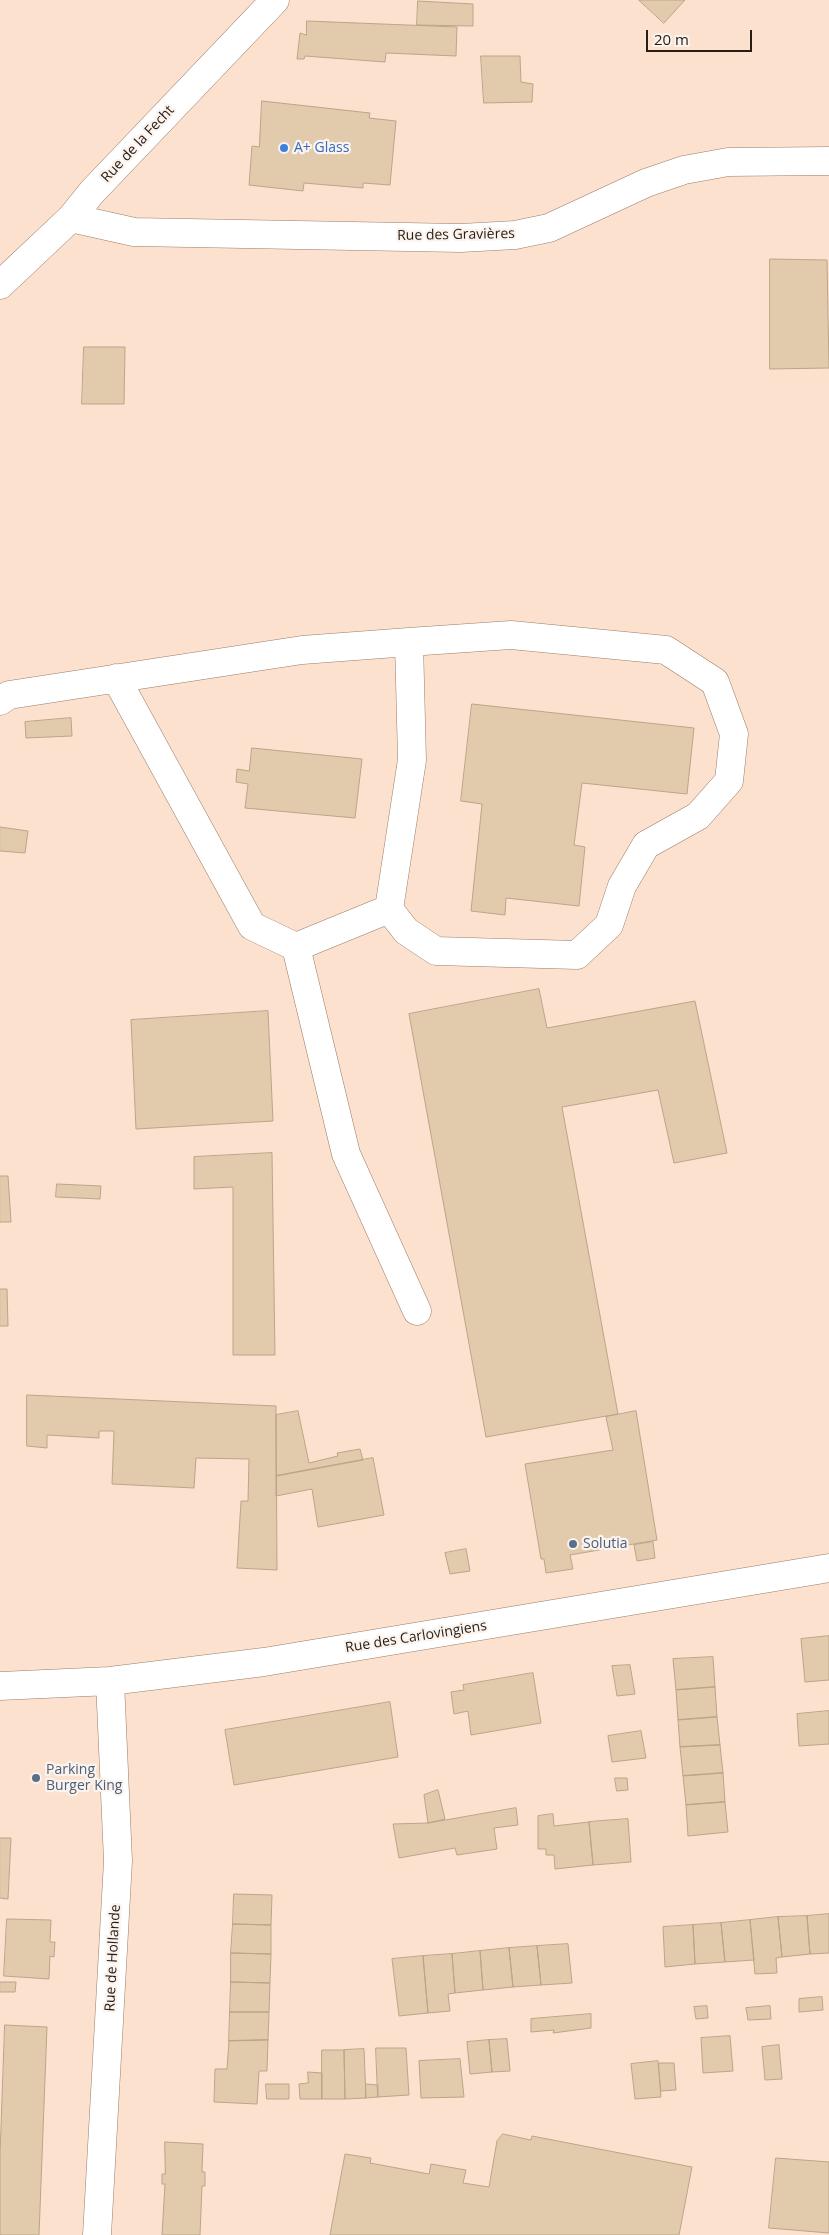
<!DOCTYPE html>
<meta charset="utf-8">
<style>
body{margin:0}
#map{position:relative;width:829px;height:2235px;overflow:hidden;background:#fce1cf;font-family:"Open Sans",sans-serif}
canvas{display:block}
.scale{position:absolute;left:646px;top:30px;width:106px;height:22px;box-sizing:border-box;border:2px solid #281c14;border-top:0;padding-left:6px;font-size:15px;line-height:18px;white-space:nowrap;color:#281c14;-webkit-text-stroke:4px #faf3ee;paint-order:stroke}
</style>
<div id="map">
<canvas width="829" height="2235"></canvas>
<div class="scale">20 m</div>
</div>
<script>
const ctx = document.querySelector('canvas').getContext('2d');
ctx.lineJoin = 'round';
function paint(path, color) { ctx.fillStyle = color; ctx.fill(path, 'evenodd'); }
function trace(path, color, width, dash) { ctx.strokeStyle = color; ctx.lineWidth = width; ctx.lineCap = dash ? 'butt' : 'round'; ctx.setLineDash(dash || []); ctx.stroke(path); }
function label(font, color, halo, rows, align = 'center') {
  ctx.font = font + ' "Open Sans",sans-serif'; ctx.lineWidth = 4.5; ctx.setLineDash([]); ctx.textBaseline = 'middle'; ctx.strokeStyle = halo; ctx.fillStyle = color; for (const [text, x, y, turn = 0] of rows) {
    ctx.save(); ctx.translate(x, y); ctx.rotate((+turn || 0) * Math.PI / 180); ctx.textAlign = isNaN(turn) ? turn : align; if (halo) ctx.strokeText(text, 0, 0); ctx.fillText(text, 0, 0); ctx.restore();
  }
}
const building = new Path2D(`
 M639,0H685L664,23Z
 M418,1L473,4V26L417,25Z
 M307,21L457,27L456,56L386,53L385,62L305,56L304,59H297L300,33L306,35Z
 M481,56H520L521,82L533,84L532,102L484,103Z
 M262,101L370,113L369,118L396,121L390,185L363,183V188L304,183L303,191L249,185L252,146L259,147Z
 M770,259L827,260L829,368L770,369Z
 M84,347H125L124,404H82Z
 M472,704L694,728L687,794L582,783L574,845L585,847L579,906L506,898L505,915L471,911L482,804L461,801Z
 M71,718L72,736L26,738L25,722Z
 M252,748L362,759L355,818L245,808L248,784L236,782L237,769L249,771Z
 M0,827L28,831L25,853L0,851Z
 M539,989L547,1028L695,1001L727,1153L674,1163L658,1090L562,1107L618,1414L486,1437L409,1014Z
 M268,1011L273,1121L136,1129L131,1020Z
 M272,1153L275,1355H233V1187L194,1189V1157Z
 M0,1176H8L11,1222H0Z
 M57,1184L101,1186L100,1199L56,1197Z
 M0,1289H7L8,1326H0Z
 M27,1395L276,1406L277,1570L237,1568L241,1501H248L249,1459L196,1458L194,1488L112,1484L114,1431H99V1438L47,1435V1448L27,1446Z
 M298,1411L309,1463L338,1456L337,1453L360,1449L363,1460L276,1476V1415Z
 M636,1411L657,1540L570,1555L573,1569L546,1573L544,1559H541L525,1464L613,1450L606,1417Z
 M373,1458L384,1515L318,1527L312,1489L276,1496V1476Z
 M653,1542L655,1558L637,1561L634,1545Z
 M466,1549L470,1571L450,1574L445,1553Z
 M829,1636V1680L805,1682L801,1639Z
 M713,1657L715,1687L676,1690L673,1659Z
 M630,1665L635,1694L617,1696L612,1666Z
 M533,1673L541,1723L471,1735L468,1711L454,1714L451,1692L464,1690L463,1685Z
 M715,1687L717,1717L678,1720L676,1690Z
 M390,1702L398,1757L234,1785L225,1730Z
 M829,1711V1744L799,1746L797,1714Z
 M717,1717L720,1745L680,1747L678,1720Z
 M641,1731L646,1758L612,1762L608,1736Z
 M720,1745L723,1773L683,1776L680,1747Z
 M723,1773L725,1802L686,1805L683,1776Z
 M615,1778H627L628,1790L617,1791Z
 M438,1790L445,1819L428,1823L424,1795Z
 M725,1802L728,1832L688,1836L686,1805Z
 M516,1808L518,1825L494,1828L497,1849L457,1855L455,1848L399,1858L393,1824L428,1823Z
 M553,1814L554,1826L589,1822L593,1865L555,1869L554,1855H546V1849H538V1816Z
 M628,1819L631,1862L593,1865L589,1822Z
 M0,1838H11L8,1899L0,1898Z
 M234,1894L272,1895L271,1925L233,1924Z
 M829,1914V1953L810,1954L807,1916Z
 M807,1916L810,1954L782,1957L778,1917Z
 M778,1917L782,1957L776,1958L777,1973L755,1974L750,1920Z
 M7,1919L51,1920L50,1942H55L54,1957L50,1956L49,1979L4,1976Z
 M750,1920L754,1960L725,1962L721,1923Z
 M721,1923L725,1962L695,1964L693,1925Z
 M233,1924L271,1925V1954L231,1953Z
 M693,1925L695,1964L665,1967L663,1927Z
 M568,1944L572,1983L541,1985L537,1946Z
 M537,1946L541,1985L513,1987L509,1948Z
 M509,1948L513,1987L483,1990L480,1951Z
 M480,1951L483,1990L455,1993L452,1954Z
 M231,1953L271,1954L270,1983L231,1982Z
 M452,1954L455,1993L448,1994L450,2011L428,2013L423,1956Z
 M423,1956L428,2013L399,2016L392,1959Z
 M0,1982H16L15,1992H0Z
 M231,1982L270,1983L269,2012H230Z
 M822,1997L823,2010L799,2012V1999Z
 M707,2006L708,2018L696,2019L694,2007Z
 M770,2006L771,2019L748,2020L746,2008Z
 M230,2012H269L268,2040L229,2041Z
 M591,2014V2028L553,2033L554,2030L531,2032V2019Z
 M5,2025L47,2027L39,2235H0V2156Z
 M730,2036L733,2071L703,2073L701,2038Z
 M507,2039L510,2071L492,2072L489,2040Z
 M268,2040L267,2071H259L257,2104L214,2102L215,2069H227L229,2041Z
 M489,2040L492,2072L470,2074L467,2042Z
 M779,2045L782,2079L765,2080L762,2047Z
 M376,2048H406L409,2095L378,2097Z
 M364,2049L366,2098L345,2099L344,2050Z
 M322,2050H344L345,2099H322Z
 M460,2059L464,2097L421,2098L419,2061Z
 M658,2061L661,2097L635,2099L631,2064Z
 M659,2063H674L676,2090L661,2091Z
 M308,2072L322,2073V2099H300L299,2084L308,2083Z
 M266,2084H289V2099H267Z
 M366,2084L378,2085V2097L366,2098Z
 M503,2134L531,2140L532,2136L692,2167L679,2235H330L345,2154L371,2158L370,2163L429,2174L431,2164L466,2170L463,2183L489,2187L497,2141Z
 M165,2142L203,2144L202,2172H205V2186H202L200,2235H162L165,2184H162V2174H165Z
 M776,2158L829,2162V2233L769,2228Z`);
const minor = new Path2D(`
 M71,218L134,232L461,238L515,235L549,228L646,183L684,170L728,162L829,161
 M0,285L71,218L92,192L275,0
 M116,678L252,926L296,947L389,909
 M0,701L9,695L302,650L409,642L511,635L666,650L715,682L734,734L729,781L698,816L646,845L622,886L609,925L577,955L436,951L406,931L389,909L412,760L409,642
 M296,947L346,1154L417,1311
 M0,1686L110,1681L264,1662L829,1568
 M97,2235L118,1861L110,1681`);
const markers = [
 [284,148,5,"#3f7fe0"],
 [573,1544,5,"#5c6f8a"],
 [36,1778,5,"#5c6f8a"]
];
const streetNames = [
 ["Rue de la Fecht",138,144,-47],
 ["Rue des Gravières",456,235,-1],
 ["Rue des Carlovingiens",416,1637,-9],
 ["Rue de Hollande",113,1958,-87]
];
const shopNames = [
 ["A+ Glass",294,148]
];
const serviceNames = [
 ["Solutia",583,1544],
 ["Parking",46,1770],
 ["Burger King",46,1786]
];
paint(building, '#e1cbac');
trace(building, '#bba588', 1);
trace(minor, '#9a7c68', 29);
trace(minor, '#fff', 28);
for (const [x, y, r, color] of markers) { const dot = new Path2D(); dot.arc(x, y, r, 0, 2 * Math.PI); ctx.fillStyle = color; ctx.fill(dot); trace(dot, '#faf3ee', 2); }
label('14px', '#281c14', '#faf3ee', streetNames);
label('14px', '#366cbe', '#faf3ee', shopNames, 'left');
label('14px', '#4e5e75', '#faf3ee', serviceNames, 'left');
</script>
